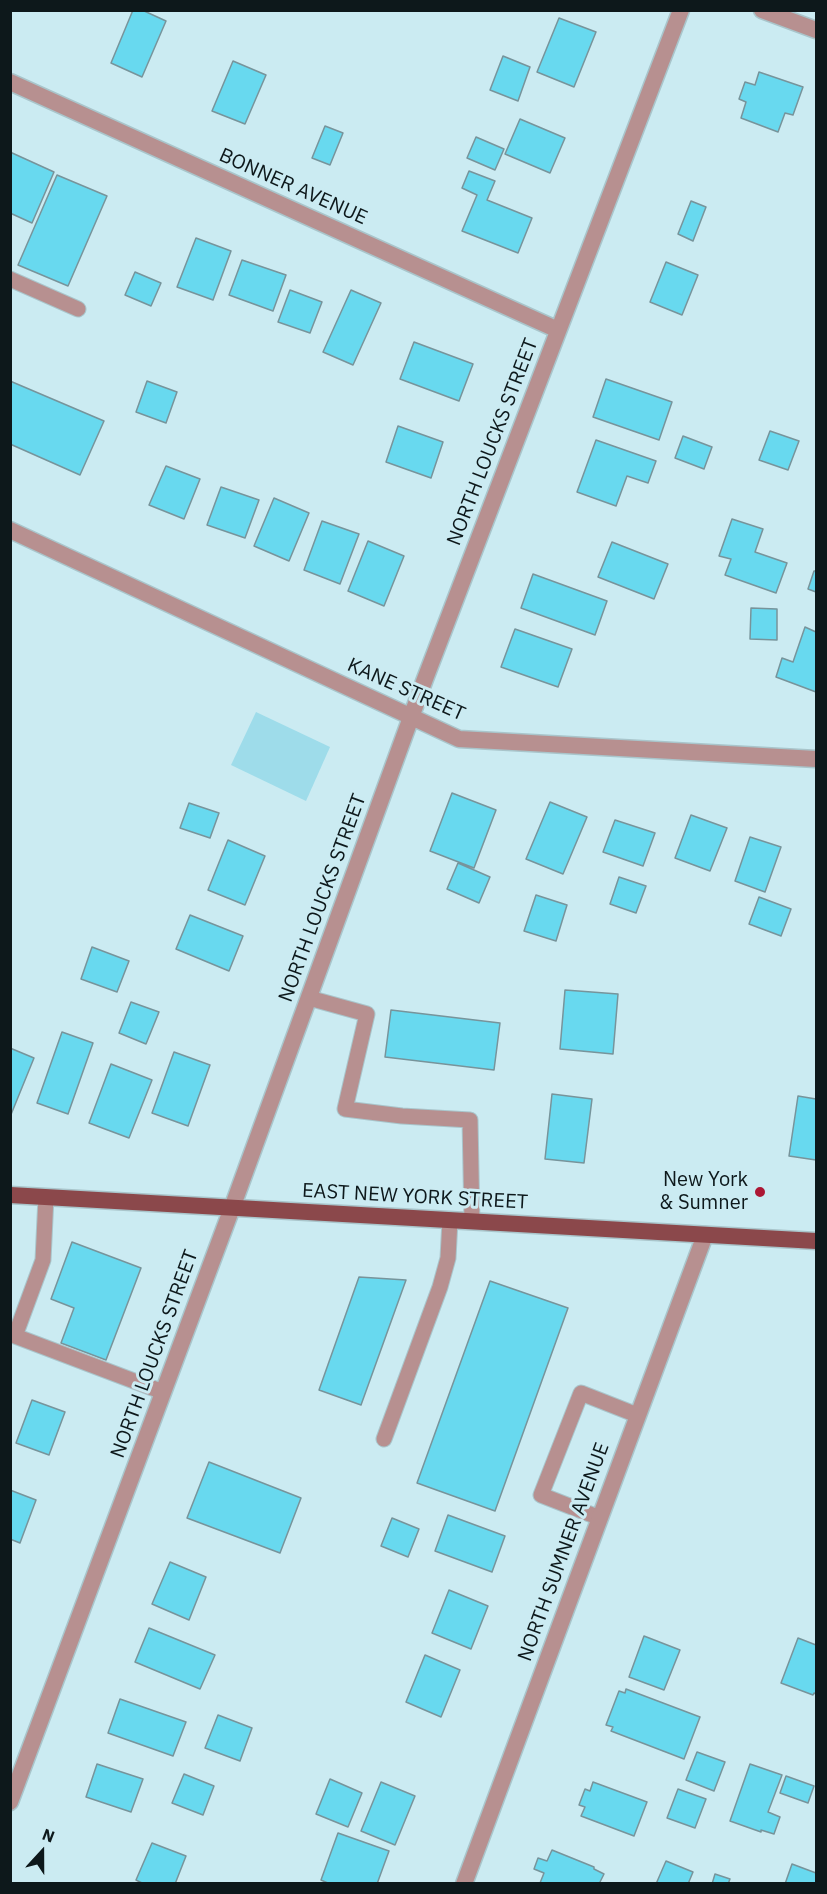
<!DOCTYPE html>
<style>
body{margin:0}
#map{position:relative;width:827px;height:1894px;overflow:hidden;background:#cbebf2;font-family:"IBM Plex Sans",sans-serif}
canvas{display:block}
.frame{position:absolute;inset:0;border:12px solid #0d181b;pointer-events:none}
.north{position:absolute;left:12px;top:1822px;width:60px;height:60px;-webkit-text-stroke:4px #cbebf2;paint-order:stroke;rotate:21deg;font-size:16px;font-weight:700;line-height:24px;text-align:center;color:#0d181b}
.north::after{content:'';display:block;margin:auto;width:21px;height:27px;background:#0d181b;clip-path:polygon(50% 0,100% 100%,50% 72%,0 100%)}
</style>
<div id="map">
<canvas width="827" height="1894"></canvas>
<div class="frame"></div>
<div class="north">N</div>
</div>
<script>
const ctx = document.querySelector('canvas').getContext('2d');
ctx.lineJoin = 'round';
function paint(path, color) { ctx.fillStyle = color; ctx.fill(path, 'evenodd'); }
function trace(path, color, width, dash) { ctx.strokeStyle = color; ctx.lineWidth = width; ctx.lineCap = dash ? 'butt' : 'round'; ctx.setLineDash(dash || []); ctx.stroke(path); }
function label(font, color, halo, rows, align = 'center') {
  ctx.font = font + ' "IBM Plex Sans",sans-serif'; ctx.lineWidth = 6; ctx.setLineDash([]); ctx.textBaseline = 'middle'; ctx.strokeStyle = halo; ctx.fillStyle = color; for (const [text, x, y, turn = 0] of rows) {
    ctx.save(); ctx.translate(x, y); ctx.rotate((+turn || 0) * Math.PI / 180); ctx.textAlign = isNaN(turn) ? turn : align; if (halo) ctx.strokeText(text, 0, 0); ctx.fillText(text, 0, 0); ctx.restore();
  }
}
const green = new Path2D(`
 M256,712L330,747L306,801L231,765Z`);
const building = new Path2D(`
 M133,10H142L166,21L142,77L111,63Z
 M559,18L596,32L574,87L537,72Z
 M503,56L530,67L518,101L490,90Z
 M233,61L266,75L245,124L212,111Z
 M759,72L803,87L793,115L785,113L778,132L741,118L746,102L739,99L745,82L755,85Z
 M520,119L565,138L550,173L505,154Z
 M325,126L343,133L330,165L312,158Z
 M476,137L504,149L495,170L467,158Z
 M10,152L54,172L32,223L10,213Z
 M469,171L495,181L487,200L532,218L518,253L462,231L477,195L462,188Z
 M57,175L107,196L68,286L18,265Z
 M691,201L706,207L693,241L678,234Z
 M196,238L231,251L213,300L177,287Z
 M242,260L286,275L273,311L229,295Z
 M666,262L698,275L682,315L650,302Z
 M135,272L161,283L151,306L125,295Z
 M290,290L322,302L310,333L278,322Z
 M351,290L381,303L353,365L323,352Z
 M414,342L473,364L459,401L400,379Z
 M606,379L672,402L659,440L593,417Z
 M10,381L104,421L80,475L10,444Z
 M147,381L177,392L166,423L136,412Z
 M398,426L443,442L431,478L386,462Z
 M770,431L799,441L788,470L759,460Z
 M683,436L712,447L704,469L675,458Z
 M596,440L656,461L648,483L627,476L616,506L577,492Z
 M166,466L200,479L184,519L149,505Z
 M221,487L259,500L245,538L207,525Z
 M274,498L309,513L289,561L254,546Z
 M732,519L763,529L755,552L787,563L776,593L725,575L731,559L719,556Z
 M322,521L359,534L340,584L304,570Z
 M368,541L404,556L384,606L348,591Z
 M612,542L668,564L654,599L598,577Z
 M814,571H816V592L808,589Z
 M533,574L607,601L595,635L521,608Z
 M751,608L777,609V640L750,639Z
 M805,627L816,632V692L776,677L782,658L793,662Z
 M515,629L572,649L558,687L501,667Z
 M452,793L496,810L474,868L430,851Z
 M550,802L587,817L563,874L526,859Z
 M189,803L219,813L210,838L180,828Z
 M691,815L727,828L710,871L675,858Z
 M615,820L655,833L643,866L603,852Z
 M750,837L781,847L765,892L735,881Z
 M228,840L265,856L245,905L208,890Z
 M458,863L490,877L479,903L447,889Z
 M619,877L646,886L636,913L610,904Z
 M536,895L567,905L556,941L524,931Z
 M759,897L791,909L781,936L749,924Z
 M190,915L243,936L229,971L176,949Z
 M92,947L129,961L117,992L81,979Z
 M565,990L618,994L613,1054L560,1049Z
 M131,1002L159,1012L146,1044L119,1033Z
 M391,1010L500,1023L494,1070L385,1057Z
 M62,1032L93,1043L68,1114L37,1103Z
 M10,1048L34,1058L10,1117Z
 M174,1052L210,1065L188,1126L152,1113Z
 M111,1064L152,1080L129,1138L89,1123Z
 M552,1094L592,1099L584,1163L545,1159Z
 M798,1096L816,1099V1160L789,1156Z
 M72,1242L141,1268L106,1360L61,1343L74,1308L51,1299Z
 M359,1277L406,1280L361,1405L319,1390Z
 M490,1281L568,1308L495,1511L417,1483Z
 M32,1400L65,1412L49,1455L16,1443Z
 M209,1462L301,1498L280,1553L187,1518Z
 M10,1490L36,1500L20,1543L10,1539Z
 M448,1515L505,1536L492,1572L435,1551Z
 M392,1518L419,1529L408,1557L381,1546Z
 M170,1562L206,1577L189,1620L152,1604Z
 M449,1590L488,1606L471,1649L432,1633Z
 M149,1628L215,1655L200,1689L135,1662Z
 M644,1636L680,1650L664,1690L629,1677Z
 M798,1638L816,1645V1694L814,1693L813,1695L781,1683Z
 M425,1655L460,1670L441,1717L406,1702Z
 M626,1689L700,1717L684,1759L611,1731L613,1727L606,1725L619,1691L625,1693Z
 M120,1699L186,1722L173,1756L108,1733Z
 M218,1715L252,1728L240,1761L205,1748Z
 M697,1752L725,1762L714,1791L686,1780Z
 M97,1764L143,1779L131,1812L86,1797Z
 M750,1764L782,1775L768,1812L780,1817L774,1834L761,1830V1832L730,1821Z
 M184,1774L214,1786L203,1815L172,1803Z
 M786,1776L814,1786L808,1803L780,1793Z
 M330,1779L362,1793L348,1827L316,1814Z
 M381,1782L415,1796L395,1845L361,1831Z
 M593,1782L647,1802L634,1836L581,1816L585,1807L579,1805L585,1789L590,1791Z
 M678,1789L706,1799L695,1828L667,1818Z
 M338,1833L389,1851L377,1884H330L321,1880Z
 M152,1843L186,1856L175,1884H144L136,1880Z
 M552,1850L594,1867V1869L604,1874L599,1884L540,1883L544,1873L534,1869L538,1858L547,1861Z
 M666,1861L693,1872L688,1884H656Z
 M792,1864L816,1873V1884H785Z
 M715,1874L730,1879L728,1884H712Z`);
const service = new Path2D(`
 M10,279L78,309
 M309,998L367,1014L345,1109L402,1116L470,1120L472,1221
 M46,1197L43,1260L15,1336L163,1392
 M384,1439L440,1287L448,1258L450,1220
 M600,1518L541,1495L581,1393L637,1415`);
const minor = new Path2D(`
 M762,10L816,30
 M10,82L558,330
 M10,530L459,739L816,759
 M10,1802L232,1208L425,679L681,10
 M464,1884L705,1235`);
const primary = new Path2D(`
 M10,1195L816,1241`);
const markers = [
 [760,1192,6,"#ac1734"]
];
const streetNames = [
 ["BONNER AVENUE",293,187,24],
 ["NORTH LOUCKS STREET",493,442,-69],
 ["KANE STREET",406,690,24],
 ["NORTH LOUCKS STREET",323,898,-70],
 ["EAST NEW YORK STREET",415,1197,3],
 ["NORTH LOUCKS STREET",155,1354,-70],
 ["NORTH SUMNER AVENUE",564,1552,-70]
];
const poiNames = [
 ["New York",748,1180],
 ["& Sumner",748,1203]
];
paint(green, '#9edcea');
paint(building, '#68d9ef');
trace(building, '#77949b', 1.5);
trace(service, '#a9c5cb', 17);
trace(minor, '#a9c5cb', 19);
trace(primary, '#a9c5cb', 19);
trace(service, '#b79090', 15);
trace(minor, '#b79090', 16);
trace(primary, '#8b484b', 16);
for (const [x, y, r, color] of markers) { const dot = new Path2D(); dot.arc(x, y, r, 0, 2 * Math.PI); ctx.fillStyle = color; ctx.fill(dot); trace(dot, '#cbebf2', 2); }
label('20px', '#0d181b', '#cbebf2', streetNames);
label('20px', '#0d181b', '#cbebf2', poiNames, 'right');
</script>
